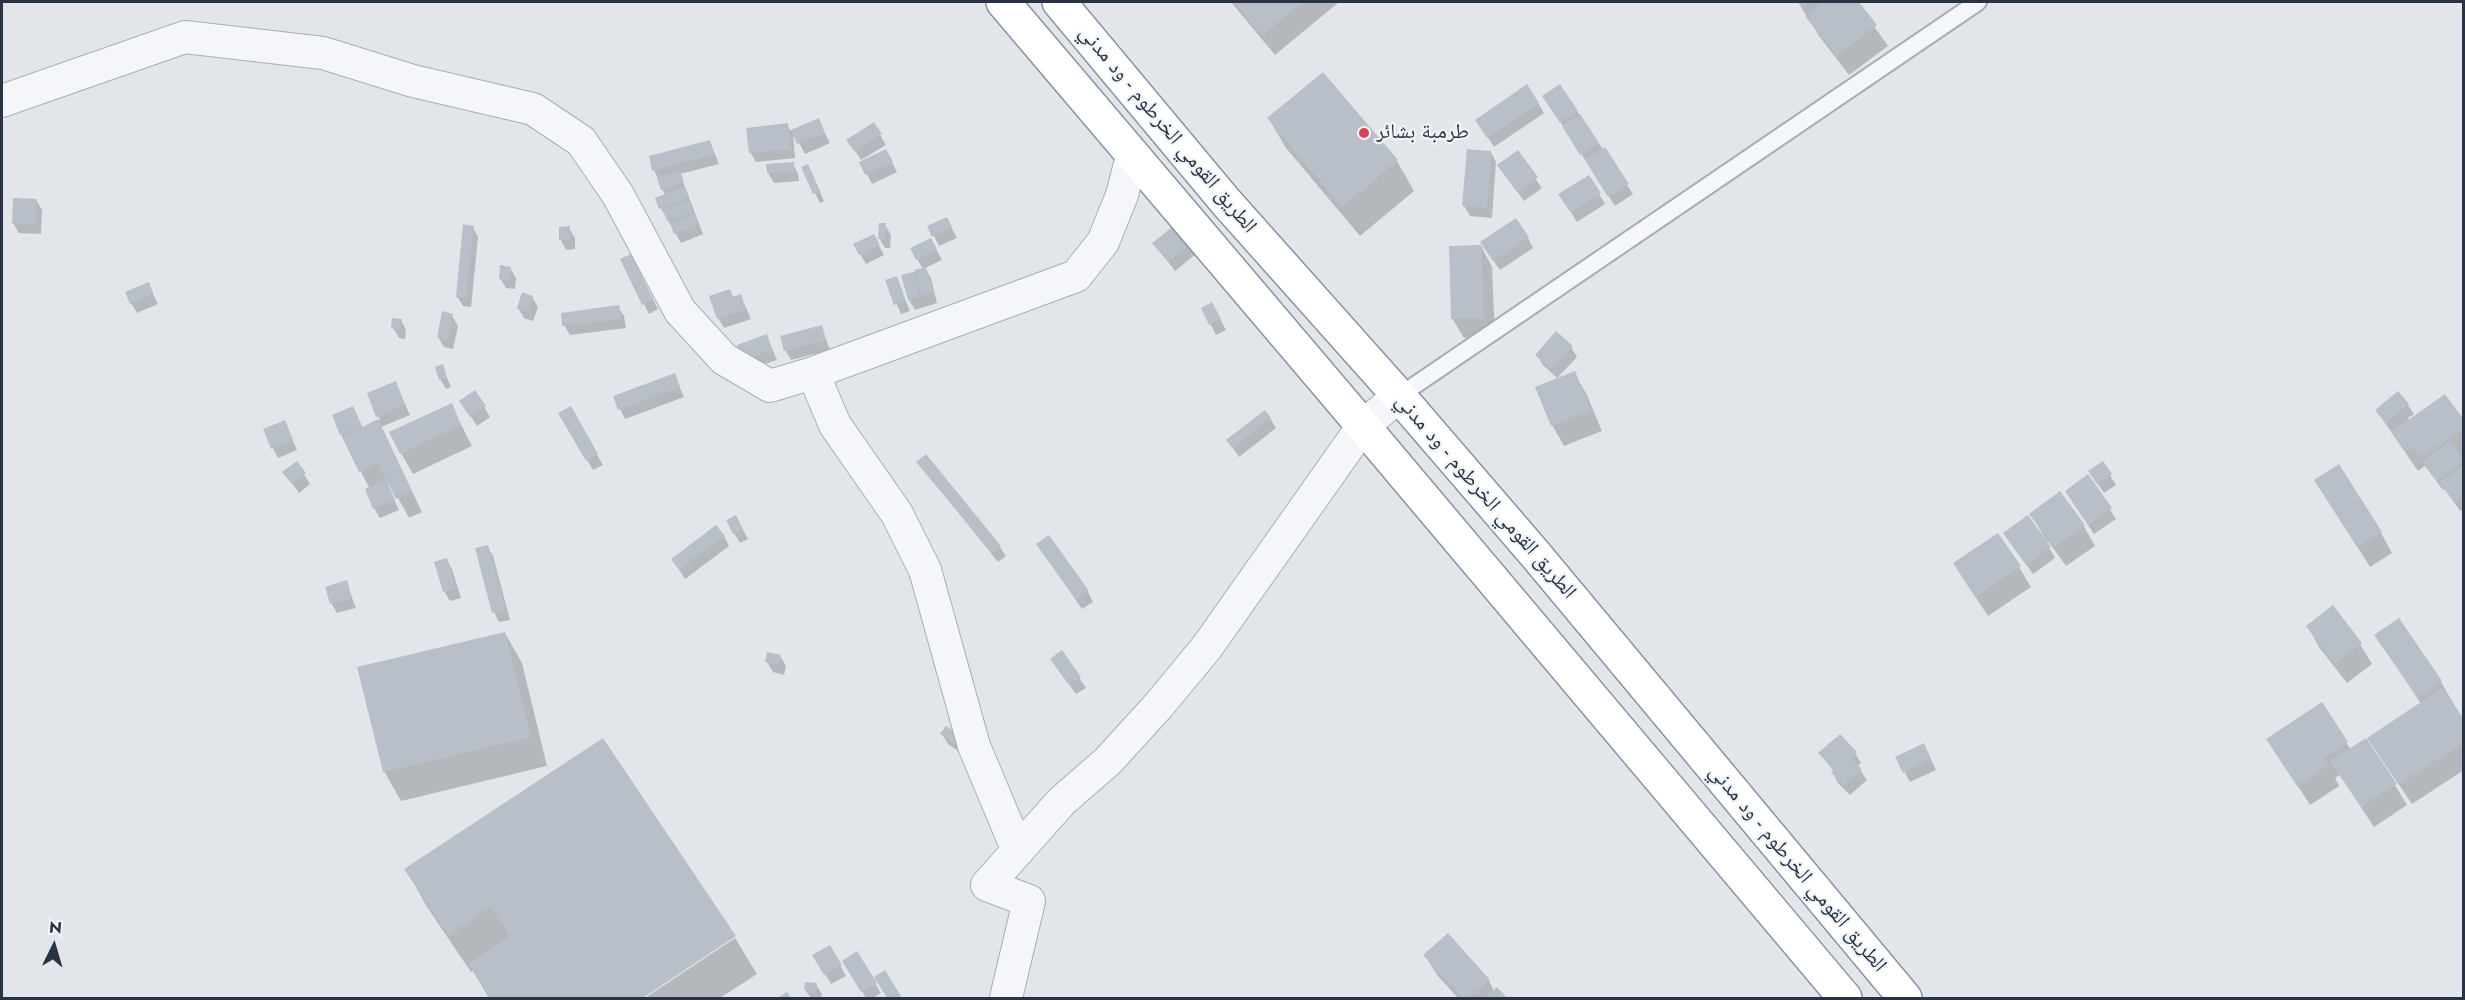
<!DOCTYPE html>
<meta charset="utf-8">
<style>
body{margin:0}
#map{position:relative;width:2465px;height:1000px;overflow:hidden;background:#e2e6eb;font-family:Jost,sans-serif}
canvas{display:block}
.frame{position:absolute;inset:0;border:3px solid #293344;pointer-events:none}
.north{position:absolute;left:24px;top:916px;width:60px;height:60px;-webkit-text-stroke:4px #f2f5f8;paint-order:stroke;rotate:5deg;font-size:16px;font-weight:700;line-height:24px;text-align:center;color:#293344}
.north::after{content:'';display:block;margin:auto;width:21px;height:27px;background:#293344;clip-path:polygon(50% 0,100% 100%,50% 72%,0 100%)}
</style>
<div id="map">
<canvas width="2465" height="1000"></canvas>
<div class="frame"></div>
<div class="north">N</div>
</div>
<script>
const ctx = document.querySelector('canvas').getContext('2d');
ctx.lineJoin = 'round';
function paint(path, color) { ctx.fillStyle = color; ctx.fill(path, 'evenodd'); }
function trace(path, color, width, dash) { ctx.strokeStyle = color; ctx.lineWidth = width; ctx.lineCap = dash ? 'butt' : 'round'; ctx.setLineDash(dash || []); ctx.stroke(path); }
function label(font, color, halo, rows, align = 'center') {
  ctx.font = font + ' Jost,"Noto Naskh Arabic",sans-serif'; ctx.lineWidth = 4.5; ctx.setLineDash([]); ctx.textBaseline = 'middle'; ctx.strokeStyle = halo; ctx.fillStyle = color; for (const [text, x, y, turn = 0] of rows) {
    ctx.save(); ctx.translate(x, y); ctx.rotate((+turn || 0) * Math.PI / 180); ctx.textAlign = isNaN(turn) ? turn : align; if (halo) ctx.strokeText(text, 0, 0); ctx.fillText(text, 0, 0); ctx.restore();
  }
}
const shadow = new Path2D(`
 M1231,2H1339L1275,55Z
 M1798,2H1857L1888,46L1849,75L1819,36Z
 M1323,74L1397,161L1414,191L1360,236L1286,148L1269,119Z
 M1560,86L1633,194L1615,206L1550,106Z
 M1538,103L1544,113L1494,147L1483,130Z
 M818,120L830,143L805,154L793,131L795,158L756,162L750,152L787,125L791,131Z
 M874,125L886,145L861,160L848,140Z
 M710,142L719,164L680,174L703,234L681,243L661,208L657,199L665,195L654,170Z
 M886,151L897,172L872,184L861,163Z
 M1491,152L1496,162L1492,218L1470,216L1464,206Z
 M1517,152L1542,188L1524,201L1505,175Z
 M793,164L798,174L799,181L774,183L768,173Z
 M813,176L824,201L820,203L815,193Z
 M1599,194L1605,204L1577,222L1566,204Z
 M36,200L42,210L41,234L19,233L13,223Z
 M947,219L957,238L939,246L934,236Z
 M1181,222L1201,250L1175,271L1154,243Z
 M885,225L891,235L890,248H885L879,238Z
 M473,227L478,237L471,307L463,306L457,296Z
 M569,228L575,238V249L566,250L561,240Z
 M874,236L884,255L866,264L855,245Z
 M1528,238L1533,248L1500,270L1484,247L1482,248L1492,267L1495,338H1464L1452,318L1450,247H1484Z
 M931,240L942,260L925,268L931,278L937,303L915,310L909,300L903,276L923,269L917,259Z
 M636,266L658,309L649,314L644,304Z
 M510,268L516,278L515,289L506,288L500,278Z
 M896,277L910,311L901,314L887,281Z
 M148,284L158,304L137,313L131,303Z
 M730,291L734,298L741,296L751,319L724,328L718,318Z
 M532,297L538,307L533,321L524,318L518,308Z
 M1212,304L1226,330L1216,335L1202,308Z
 M618,307L624,316L626,328L570,335L564,325Z
 M452,316L458,326L453,349L444,347L438,337Z
 M401,320L406,330L405,339L399,338L393,328Z
 M821,326L830,350L791,360L786,351Z
 M767,336L777,360L750,369L744,360Z
 M1571,347L1577,357L1557,378L1543,365L1537,355Z
 M442,366L451,387L446,389L440,379Z
 M1574,373L1586,393L1602,431L1564,446L1552,425Z
 M674,374L684,397L625,419L620,409Z
 M395,383L410,415L381,427L422,512L409,518L390,483L387,484L399,510L380,518L374,508L370,489L341,434L358,418L363,428L380,420L378,416Z
 M451,405L472,446L413,474L401,453Z
 M2408,405L2414,414L2408,418L2410,421L2464,423V457L2461,458L2464,462V509L2460,511L2445,489L2443,490L2425,466L2418,471L2377,411Z
 M484,407L490,417L477,426L467,411Z
 M570,408L603,465L593,470L560,414Z
 M1270,418L1276,428L1239,457L1228,441Z
 M284,421L297,450L278,458L273,448Z
 M918,462L1000,547L1006,556L998,562Z
 M297,463L310,484L299,493L284,472Z
 M2090,472L2110,475L2116,485L2104,493Z
 M2088,476L2116,519L2094,534L2072,501Z
 M2328,500L2381,533L2392,553L2370,567Z
 M2031,514L2083,525L2095,546L2066,566L2048,541L2046,542L2055,558L2033,574L2011,543L2046,540Z
 M736,517L748,539L740,543L734,533Z
 M724,536L729,546L685,579L673,560Z
 M1038,545L1088,592L1093,602L1082,609Z
 M487,546L493,556L510,620L499,622L494,612Z
 M446,559L452,569L461,598L450,601L444,591Z
 M2019,567L2031,587L1988,616L1967,584Z
 M346,582L356,608L337,613L331,603Z
 M2399,620L2441,682L2464,722V770L2412,804L2381,758L2421,704L2376,635Z
 M2308,627L2360,644L2372,664L2347,683L2319,647Z
 M505,633L522,663L547,766L401,801L384,771Z
 M1062,652L1086,688L1076,694L1058,669Z
 M780,656L786,666L784,675L773,672L767,662Z
 M2321,704L2351,750L2395,785L2407,805L2374,827L2340,775L2335,778L2339,786L2310,805L2268,740Z
 M946,728L965,756L948,744L942,734Z
 M1820,753H1855L1861,763L1857,766L1867,780L1850,795L1838,783L1833,773L1834,772Z
 M1929,755L1936,770L1910,782L1897,758Z
 M406,869L734,936L640,998H489L473,971L471,972L427,907Z
 M1448,936L1489,981L1494,991L1497,989L1505,998H1458L1437,975L1425,955Z
 M735,938L757,974L720,998H645Z
 M830,947L846,976L831,984L814,955Z
 M856,953L881,993L873,998H866L844,961Z
 M816,985L822,994L821,998H811L805,990Z`);
const building = new Path2D(`
 M1234,2H1303L1262,36Z
 M1798,2H1810L1802,7Z
 M1824,2H1859L1877,25L1836,56L1805,16Z
 M1323,72L1398,160L1342,207L1267,118Z
 M1527,84L1539,103L1487,138L1475,120Z
 M1560,84L1578,111L1560,123L1542,96Z
 M1580,114L1599,143L1580,155L1562,126Z
 M819,118L825,133L797,144L791,130Z
 M874,122L882,134L854,151L846,140Z
 M788,123L791,149L749,153L746,128Z
 M710,140L714,154L652,171L649,156Z
 M1605,147L1629,184L1608,197L1585,160Z
 M886,149L893,162L865,175L859,162Z
 M1467,149L1491,151L1487,208L1462,206Z
 M1518,150L1538,177L1517,192L1497,165Z
 M794,162V172L767,173L766,164Z
 M808,164L820,191L813,194L801,167Z
 M680,171L684,182L661,190L657,178Z
 M1589,175L1601,193L1571,213L1558,194Z
 M685,186L689,197L659,209L655,198Z
 M13,198L37,199L36,225L12,224Z
 M689,200L693,212L667,221L663,209Z
 M694,214L698,224L674,234L670,223Z
 M947,217L952,227L932,237L927,226Z
 M1516,218L1529,237L1493,261L1480,242Z
 M1181,220L1196,240L1168,262L1152,243Z
 M879,223H886L885,239H878Z
 M463,224L474,226L466,298L456,297Z
 M570,226V240H559V227Z
 M874,234L880,245L859,255L853,244Z
 M931,238L937,249L916,260L910,248Z
 M1481,245L1484,318L1451,319L1449,246Z
 M631,254L653,299L642,305L620,259Z
 M500,265L511,267L510,280L499,279Z
 M926,267L933,293L921,296L914,270Z
 M913,272L920,297L908,300L901,275Z
 M897,276L906,301L894,305L885,280Z
 M149,282L153,293L130,304L125,292Z
 M730,289L733,297L741,294L746,309L717,319L709,296Z
 M522,292L533,296L528,312L517,308Z
 M1212,302L1221,319L1209,325L1201,308Z
 M619,305L621,319L562,326L561,313Z
 M442,311L453,314L448,339L437,337Z
 M392,318L402,319L400,329L391,328Z
 M822,325L826,340L784,351L780,336Z
 M1556,331L1573,346L1551,369L1535,355Z
 M767,334L772,350L743,360L737,345Z
 M443,364L447,377L439,380L435,367Z
 M1575,371L1591,410L1551,426L1535,387Z
 M675,373L680,387L618,410L613,396Z
 M396,381L405,405L376,417L367,393Z
 M475,390L486,406L470,417L459,401Z
 M2398,391L2409,404L2385,423L2375,410Z
 M2445,394L2464,420V429L2421,458L2412,447L2405,452L2391,432Z
 M452,403L461,425L400,454L389,432Z
 M353,406L362,426L340,435L332,415Z
 M571,406L598,454L586,461L558,413Z
 M1265,410L1271,418L1232,448L1226,440Z
 M378,419L412,491L396,499L378,463L359,472L342,437Z
 M285,420L293,440L271,449L263,429Z
 M2450,441L2464,461L2437,481L2423,462Z
 M926,454L1001,546L992,553L916,462Z
 M297,461L306,473L292,484L282,472Z
 M2103,461L2112,474L2097,484L2088,471Z
 M2339,464L2382,532L2357,547L2314,480Z
 M2464,465V495L2454,502L2439,482Z
 M2088,474L2112,508L2088,525L2065,491Z
 M386,480L395,500L373,509L365,489Z
 M2060,491L2085,525L2054,547L2029,514Z
 M736,515L743,529L733,534L726,520Z
 M2028,515L2051,547L2026,565L2003,533Z
 M716,525L725,536L679,570L671,559Z
 M1998,533L2021,566L1975,597L1953,563Z
 M1049,535L1089,591L1076,600L1036,544Z
 M488,545L506,610L492,613L475,548Z
 M447,558L456,588L443,592L434,562Z
 M347,580L352,598L330,604L325,587Z
 M2333,605L2362,643L2334,664L2306,626Z
 M2399,618L2442,681L2418,698L2374,635Z
 M505,632L531,737L383,772L357,667Z
 M1062,650L1081,677L1069,685L1050,659Z
 M767,652L781,655L779,665L765,662Z
 M2442,688L2464,719V742L2399,785L2367,738Z
 M2322,702L2348,742L2324,758L2329,765L2297,786L2266,739Z
 M946,726L965,738L959,747L940,734Z
 M1840,734L1857,752L1851,757L1862,770L1843,786L1831,772L1834,770L1818,753Z
 M603,738L736,936L643,998H491L468,964L510,936L491,907L449,936L404,869Z
 M2366,738L2397,784L2361,807L2330,761Z
 M1924,743L1931,759L1903,773L1895,757Z
 M1448,933L1490,980L1469,998H1463L1423,955Z
 M830,945L842,965L824,975L812,955Z
 M857,951L877,983L861,992L842,961Z
 M885,970L902,998H887L874,977Z
 M805,982L817,983L816,992L804,990Z
 M1497,987L1507,998H1484Z
 M787,992L791,998H777Z`);
const lane = new Path2D(`
 M1399,396L1978,2`);
const street = new Path2D(`
 M2,101L185,37L323,53L413,81L533,109L581,141L618,195L680,311L724,359L770,386L813,373L1076,276L1103,242L1122,195L1132,156
 M813,373L835,425L897,514L925,570L974,746L1018,851
 M1006,998L1029,901L987,885L1062,801L1108,761L1159,705L1207,647L1363,426L1399,396`);
const highway = new Path2D(`
 M1003,2L1363,426L1845,998
 M1059,2L1226,202L1399,396L1535,554L1905,998`);
const markers = [
 [1364,133,6,"#d64257"]
];
const streetNames = [
 ["الطريق القومي الخرطوم - ود مدني",1167,130,50],
 ["الطريق القومي الخرطوم - ود مدني",1485,497,49],
 ["الطريق القومي الخرطوم - ود مدني",1797,869,50]
];
const poiNames = [
 ["طرمبة بشائر",1376,133]
];
paint(shadow, '#0003');
paint(building, '#b9bfc9');
trace(lane, '#a7adb6', 20);
trace(street, '#a7adb6', 34);
trace(highway, '#8993a3', 36);
trace(lane, '#f5f6f9', 16);
trace(street, '#f5f6f9', 32);
trace(highway, '#fff', 33);
for (const [x, y, r, color] of markers) { const dot = new Path2D(); dot.arc(x, y, r, 0, 2 * Math.PI); ctx.fillStyle = color; ctx.fill(dot); trace(dot, '#f2f5f8', 2); }
label('21px', '#293344', '#f2f5f8', streetNames);
label('21px', '#293344', '#f2f5f8', poiNames, 'left');
</script>
